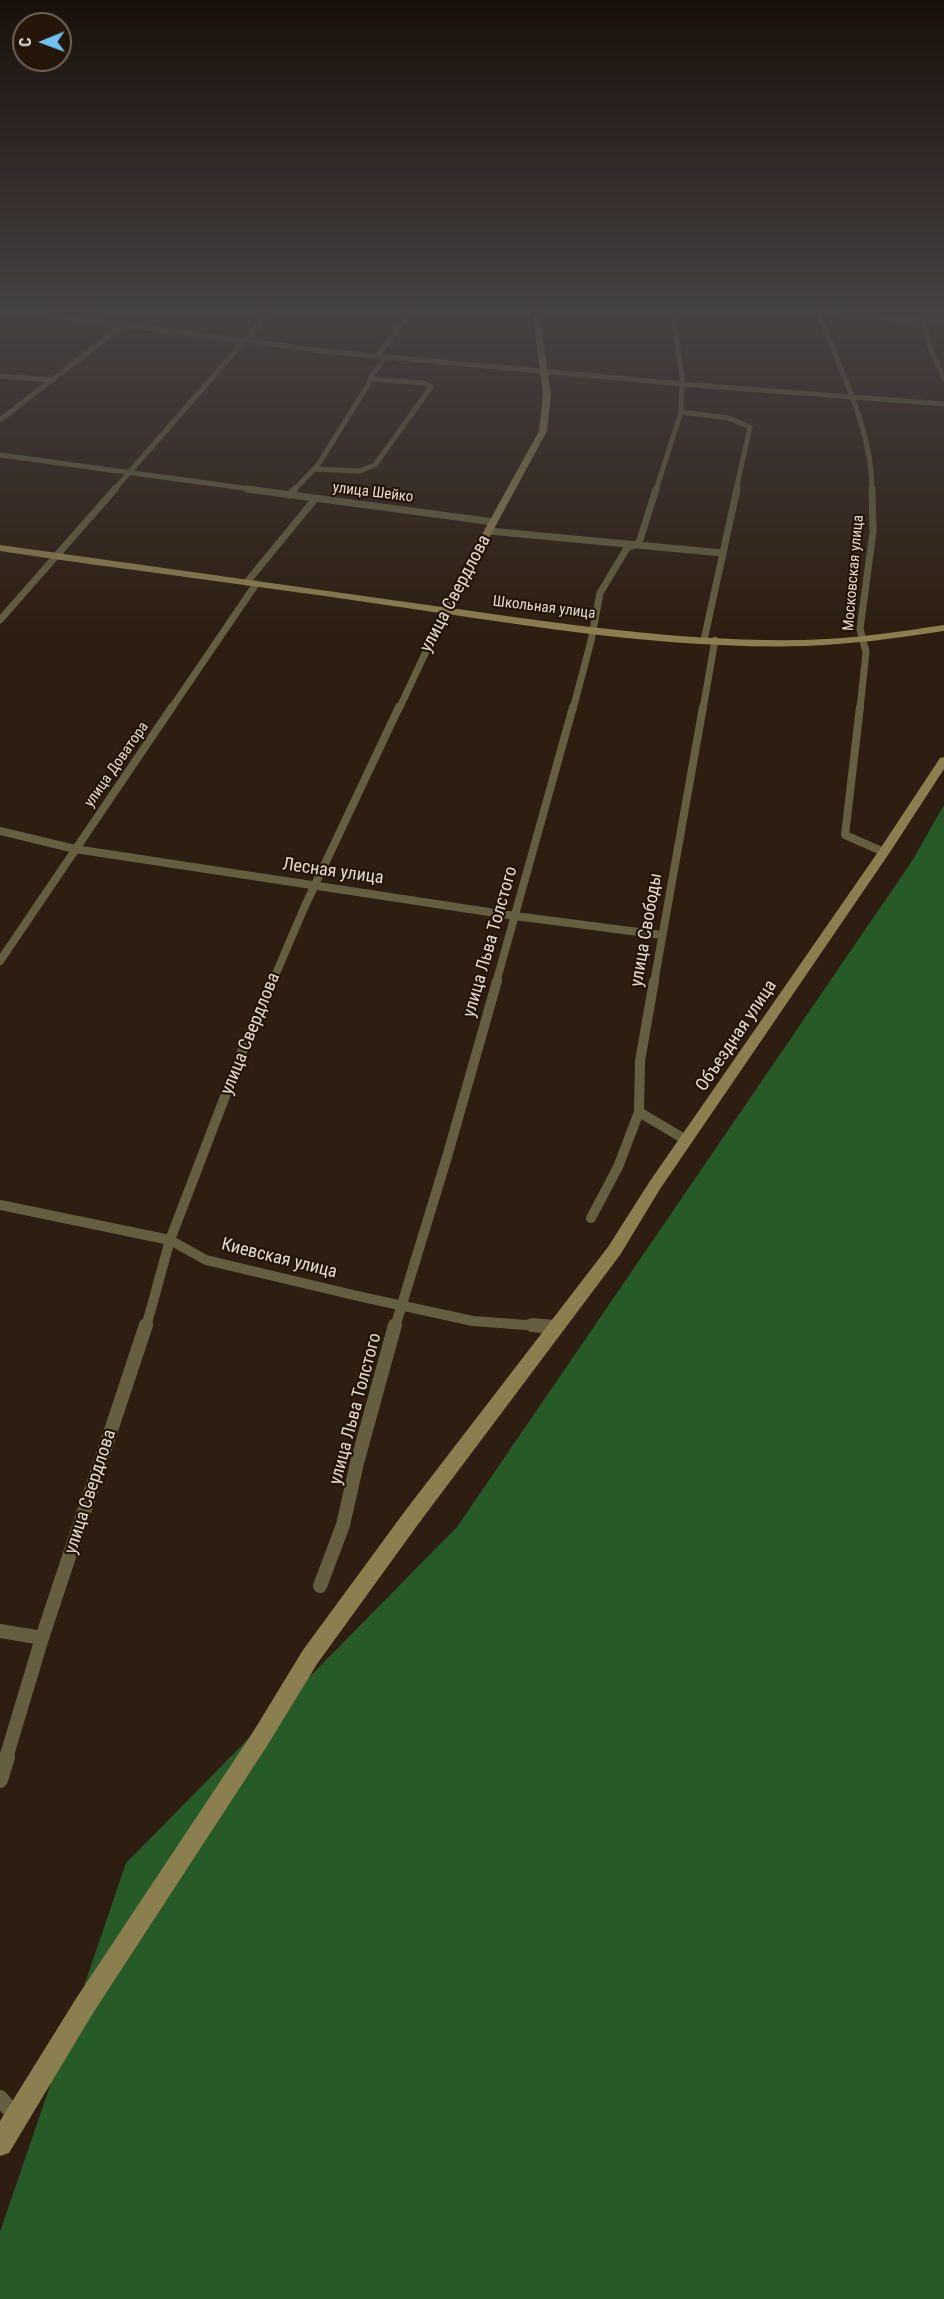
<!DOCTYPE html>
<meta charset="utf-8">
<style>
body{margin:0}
#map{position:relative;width:944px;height:2299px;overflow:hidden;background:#2e1e11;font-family:"Roboto Condensed",sans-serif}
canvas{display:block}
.north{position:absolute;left:12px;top:12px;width:60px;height:60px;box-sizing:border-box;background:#241508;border:2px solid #716358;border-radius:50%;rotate:269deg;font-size:16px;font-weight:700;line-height:24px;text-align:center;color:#e4d9d0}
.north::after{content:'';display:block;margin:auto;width:21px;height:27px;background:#6cc3f2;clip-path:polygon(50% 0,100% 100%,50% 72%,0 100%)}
</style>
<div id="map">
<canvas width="944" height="2299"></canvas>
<div class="north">С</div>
</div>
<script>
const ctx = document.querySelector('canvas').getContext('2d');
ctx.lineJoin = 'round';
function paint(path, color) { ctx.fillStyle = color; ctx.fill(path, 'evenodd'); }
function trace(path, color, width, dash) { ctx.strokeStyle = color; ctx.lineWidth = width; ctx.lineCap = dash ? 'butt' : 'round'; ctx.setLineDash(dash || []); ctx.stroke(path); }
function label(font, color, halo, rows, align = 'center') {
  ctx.font = font + ' "Roboto Condensed",sans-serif'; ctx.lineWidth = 4.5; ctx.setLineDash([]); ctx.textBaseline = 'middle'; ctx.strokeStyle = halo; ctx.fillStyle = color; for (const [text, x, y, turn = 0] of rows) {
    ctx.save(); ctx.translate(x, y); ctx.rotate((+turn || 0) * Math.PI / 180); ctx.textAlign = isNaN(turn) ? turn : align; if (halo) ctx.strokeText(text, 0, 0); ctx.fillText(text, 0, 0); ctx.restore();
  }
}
const forest = new Path2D(`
 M944,805V2299H0V2232L126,1863L457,1527L912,861Z`);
const streetFar5 = new Path2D(`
 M47,315L332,352L682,384L944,404
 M819,315C841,372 872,429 872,490
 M839,315L944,321
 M920,315L925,322L930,349L944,378
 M377,356L409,315
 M0,376L52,380
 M681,412L728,418L750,427L736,490
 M0,420L122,326
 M0,455L258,490
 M315,469L360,471L375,465L431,387L424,383L371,379
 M114,490L267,315
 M294,490L318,465L369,383L371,376L386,357
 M656,490L681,412L682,378L673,315`);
const streetFar4 = new Path2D(`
 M247,489L494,522
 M289,495L295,489
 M489,531L722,553
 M247,582L315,499
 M0,620L115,489
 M704,640L737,489
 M171,709L256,584
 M399,709L445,611
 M573,709L591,641L600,593L627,548L639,543L656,489
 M703,709L715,640
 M860,709L866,652L860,629L873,532L872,489`);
const streetFar3 = new Path2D(`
 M860,707L845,835L884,852
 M0,831L75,849L515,916L662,935
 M0,961L172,707
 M272,983L304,908L399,707
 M496,983L573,707
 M654,983L703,707`);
const streetFar2 = new Path2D(`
 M639,1112L686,1140
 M0,1205L170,1240L206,1260L362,1297L473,1321L553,1327
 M591,1218L618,1167L639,1112L640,1061L654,981
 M146,1327L170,1240L242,1052L272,981
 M395,1327L447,1157L497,981`);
const streetFar1 = new Path2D(`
 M532,1325L554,1327
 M320,1586L343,1525L357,1463L395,1325
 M0,1631L42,1638
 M6,1758L42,1638L146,1325`);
const street = new Path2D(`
 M0,1780L7,1757
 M0,2098L16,2117`);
const secondary = new Path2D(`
 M533,315H539L551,394L547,431L451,608C568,625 686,642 804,640C851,639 898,632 944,625V631C898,638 853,644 806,646C663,650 519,624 379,604C253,585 126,570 0,551V545L442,607L539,431L543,394Z
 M944,757V769L890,852L660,1189L620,1255L419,1523L317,1664L267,1746L93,2013L9,2153L0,2156V2121L77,1997L253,1732L303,1650L405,1511L608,1247L650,1181L878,852L940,758Z`);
const farStreetnames = [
 ["улица Шейко",373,493,7],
 ["Московская улица",854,573,-85],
 ["Школьная улица",544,608,7],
 ["улица Доватора",117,765,-55]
];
const streetNames = [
 ["улица Свердлова",456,594,-62],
 ["Лесная улица",333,872,8],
 ["улица Свободы",647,930,-80],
 ["улица Льва Толстого",491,942,-74],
 ["улица Свердлова",251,1034,-68],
 ["Объездная улица",737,1036,-56],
 ["Киевская улица",279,1259,14],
 ["улица Льва Толстого",356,1409,-75],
 ["улица Свердлова",91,1492,-72]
];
paint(forest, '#265a26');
trace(streetFar5, '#655e40', 5);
trace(streetFar4, '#655e40', 7);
trace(streetFar3, '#655e40', 8);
trace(streetFar2, '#655e40', 10);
trace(streetFar1, '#655e40', 14);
trace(street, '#655e40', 16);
paint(secondary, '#8c7f4f');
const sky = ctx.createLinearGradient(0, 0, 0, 637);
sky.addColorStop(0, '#191009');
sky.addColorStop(0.49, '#464143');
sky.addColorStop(1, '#46414300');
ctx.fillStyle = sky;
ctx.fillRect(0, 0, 944, 637);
label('15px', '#e4d9d0', '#241508', farStreetnames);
label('18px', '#e4d9d0', '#241508', streetNames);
</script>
